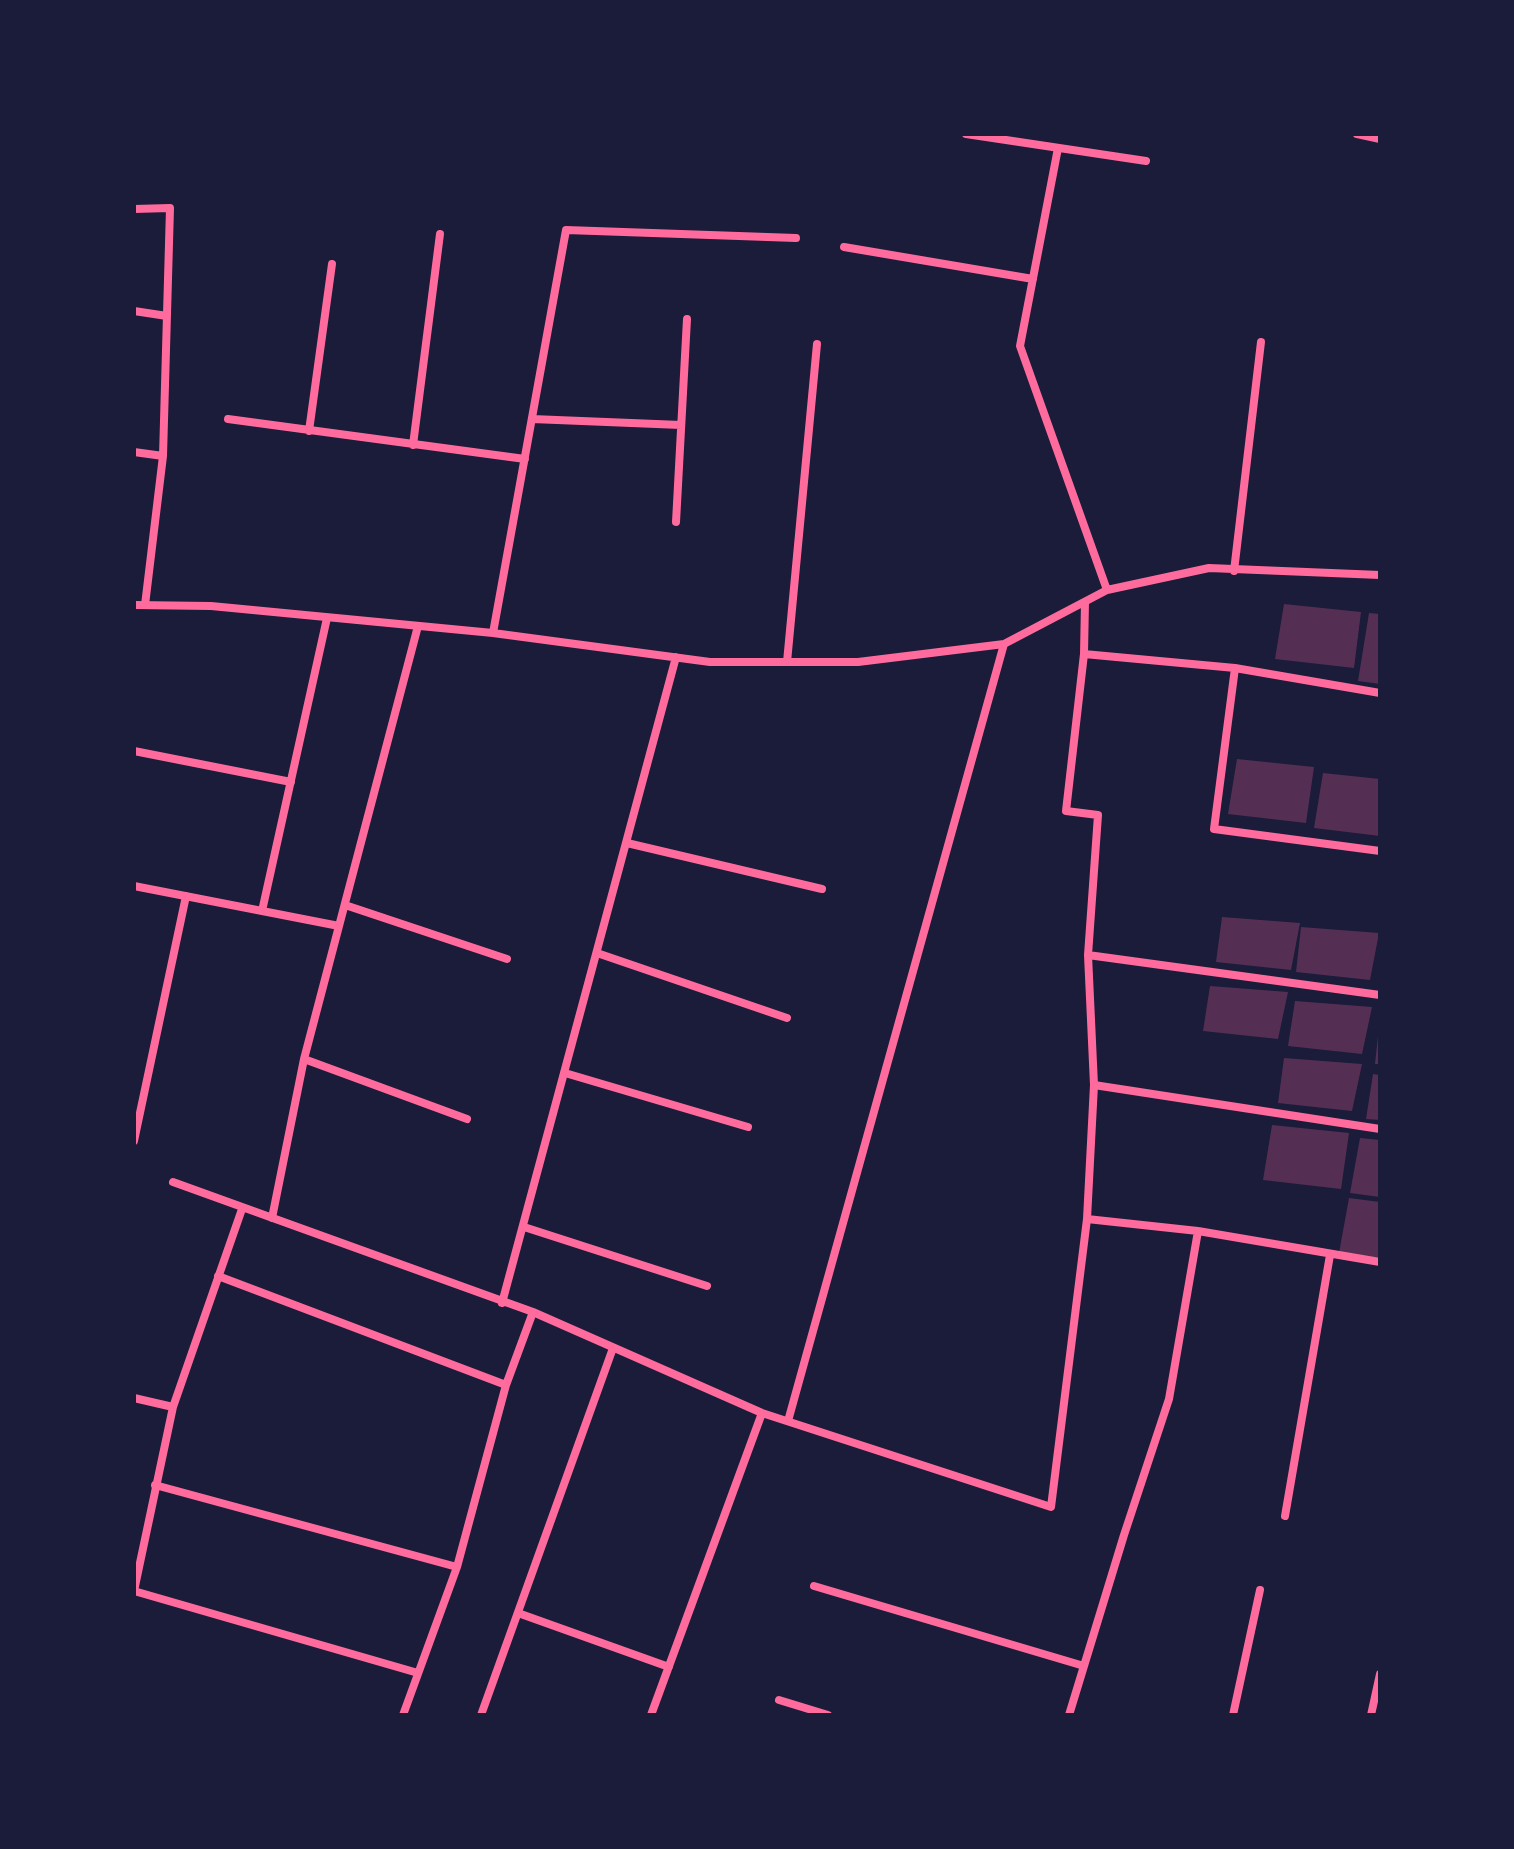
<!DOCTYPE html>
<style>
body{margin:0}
#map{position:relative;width:1514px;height:1849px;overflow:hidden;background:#1b1b3a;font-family:Montserrat,sans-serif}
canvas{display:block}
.frame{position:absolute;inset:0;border:136px solid #1b1b3a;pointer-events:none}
</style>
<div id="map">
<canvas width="1514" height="1849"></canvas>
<div class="frame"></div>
</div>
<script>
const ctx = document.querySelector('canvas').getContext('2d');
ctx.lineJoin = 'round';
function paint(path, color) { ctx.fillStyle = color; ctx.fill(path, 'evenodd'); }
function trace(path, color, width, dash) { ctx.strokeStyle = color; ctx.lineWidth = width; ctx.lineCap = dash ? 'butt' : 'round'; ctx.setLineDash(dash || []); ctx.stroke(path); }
const building = new Path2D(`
 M1284,604L1361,612L1354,668L1275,659Z
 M1369,613L1380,614V684L1358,681Z
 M1237,759L1314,767L1306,823L1228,814Z
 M1323,773L1380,779V836L1314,828Z
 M1222,917L1300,923L1291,970L1216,962Z
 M1301,927L1379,933L1370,980L1296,972Z
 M1210,986L1288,992L1278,1039L1203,1031Z
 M1295,1001L1372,1007L1362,1054L1288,1046Z
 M1378,1036H1380V1064H1375Z
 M1284,1058L1362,1064L1352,1111L1278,1103Z
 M1373,1074L1380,1075V1120L1366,1119Z
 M1272,1125L1349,1133L1341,1189L1263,1180Z
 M1360,1138L1380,1140V1197L1350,1193Z
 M1349,1198L1380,1202V1258L1339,1253Z`);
const minor = new Path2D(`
 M966,134L1146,161
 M1357,134L1380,139
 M1058,148L1020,346L1107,590
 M134,209L170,208L163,456L145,605
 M844,247L1033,279
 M134,311L167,316
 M228,419L525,459
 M532,419L681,425
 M309,431L332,264
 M413,445L440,234
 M134,452L163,456
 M676,522L687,319
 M1234,571L1261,342
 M134,605L211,606L493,633L710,662H858L1004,644L1107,590L1209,568L1380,575
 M493,633L566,230L796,238
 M1084,654L1235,668L1380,693
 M787,662L817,344
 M1235,668L1214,829L1380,851
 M134,751L291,782
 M627,843L822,889
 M134,886L339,926
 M345,905L507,959
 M262,911L327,618
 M597,953L787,1018
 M1088,955L1380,995
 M304,1059L467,1119
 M565,1073L748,1127
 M1094,1085L1380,1129
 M134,1141L186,896
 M173,1182L533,1312L762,1413L1051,1507L1087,1219L1094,1085L1088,955L1098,815L1066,811L1084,654L1085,602
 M272,1218L304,1059L418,626
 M1087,1219L1198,1231L1380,1262
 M524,1227L707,1286
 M218,1276L506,1385
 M502,1303L676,657
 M134,1398L173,1407
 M788,1421L1004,644
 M155,1485L457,1567
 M1285,1516L1330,1255
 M814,1586L1084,1666
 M134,1591L173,1407L242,1209
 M134,1591L418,1673
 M518,1613L669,1667
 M779,1700L828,1715
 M403,1715L457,1567L506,1385L533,1312
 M481,1715L613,1348
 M651,1715L762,1413
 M1069,1715L1124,1535L1169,1399L1198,1231
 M1233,1715L1260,1590
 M1371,1715L1380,1674`);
paint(building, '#542f53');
trace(minor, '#ff6b9d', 8);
</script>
